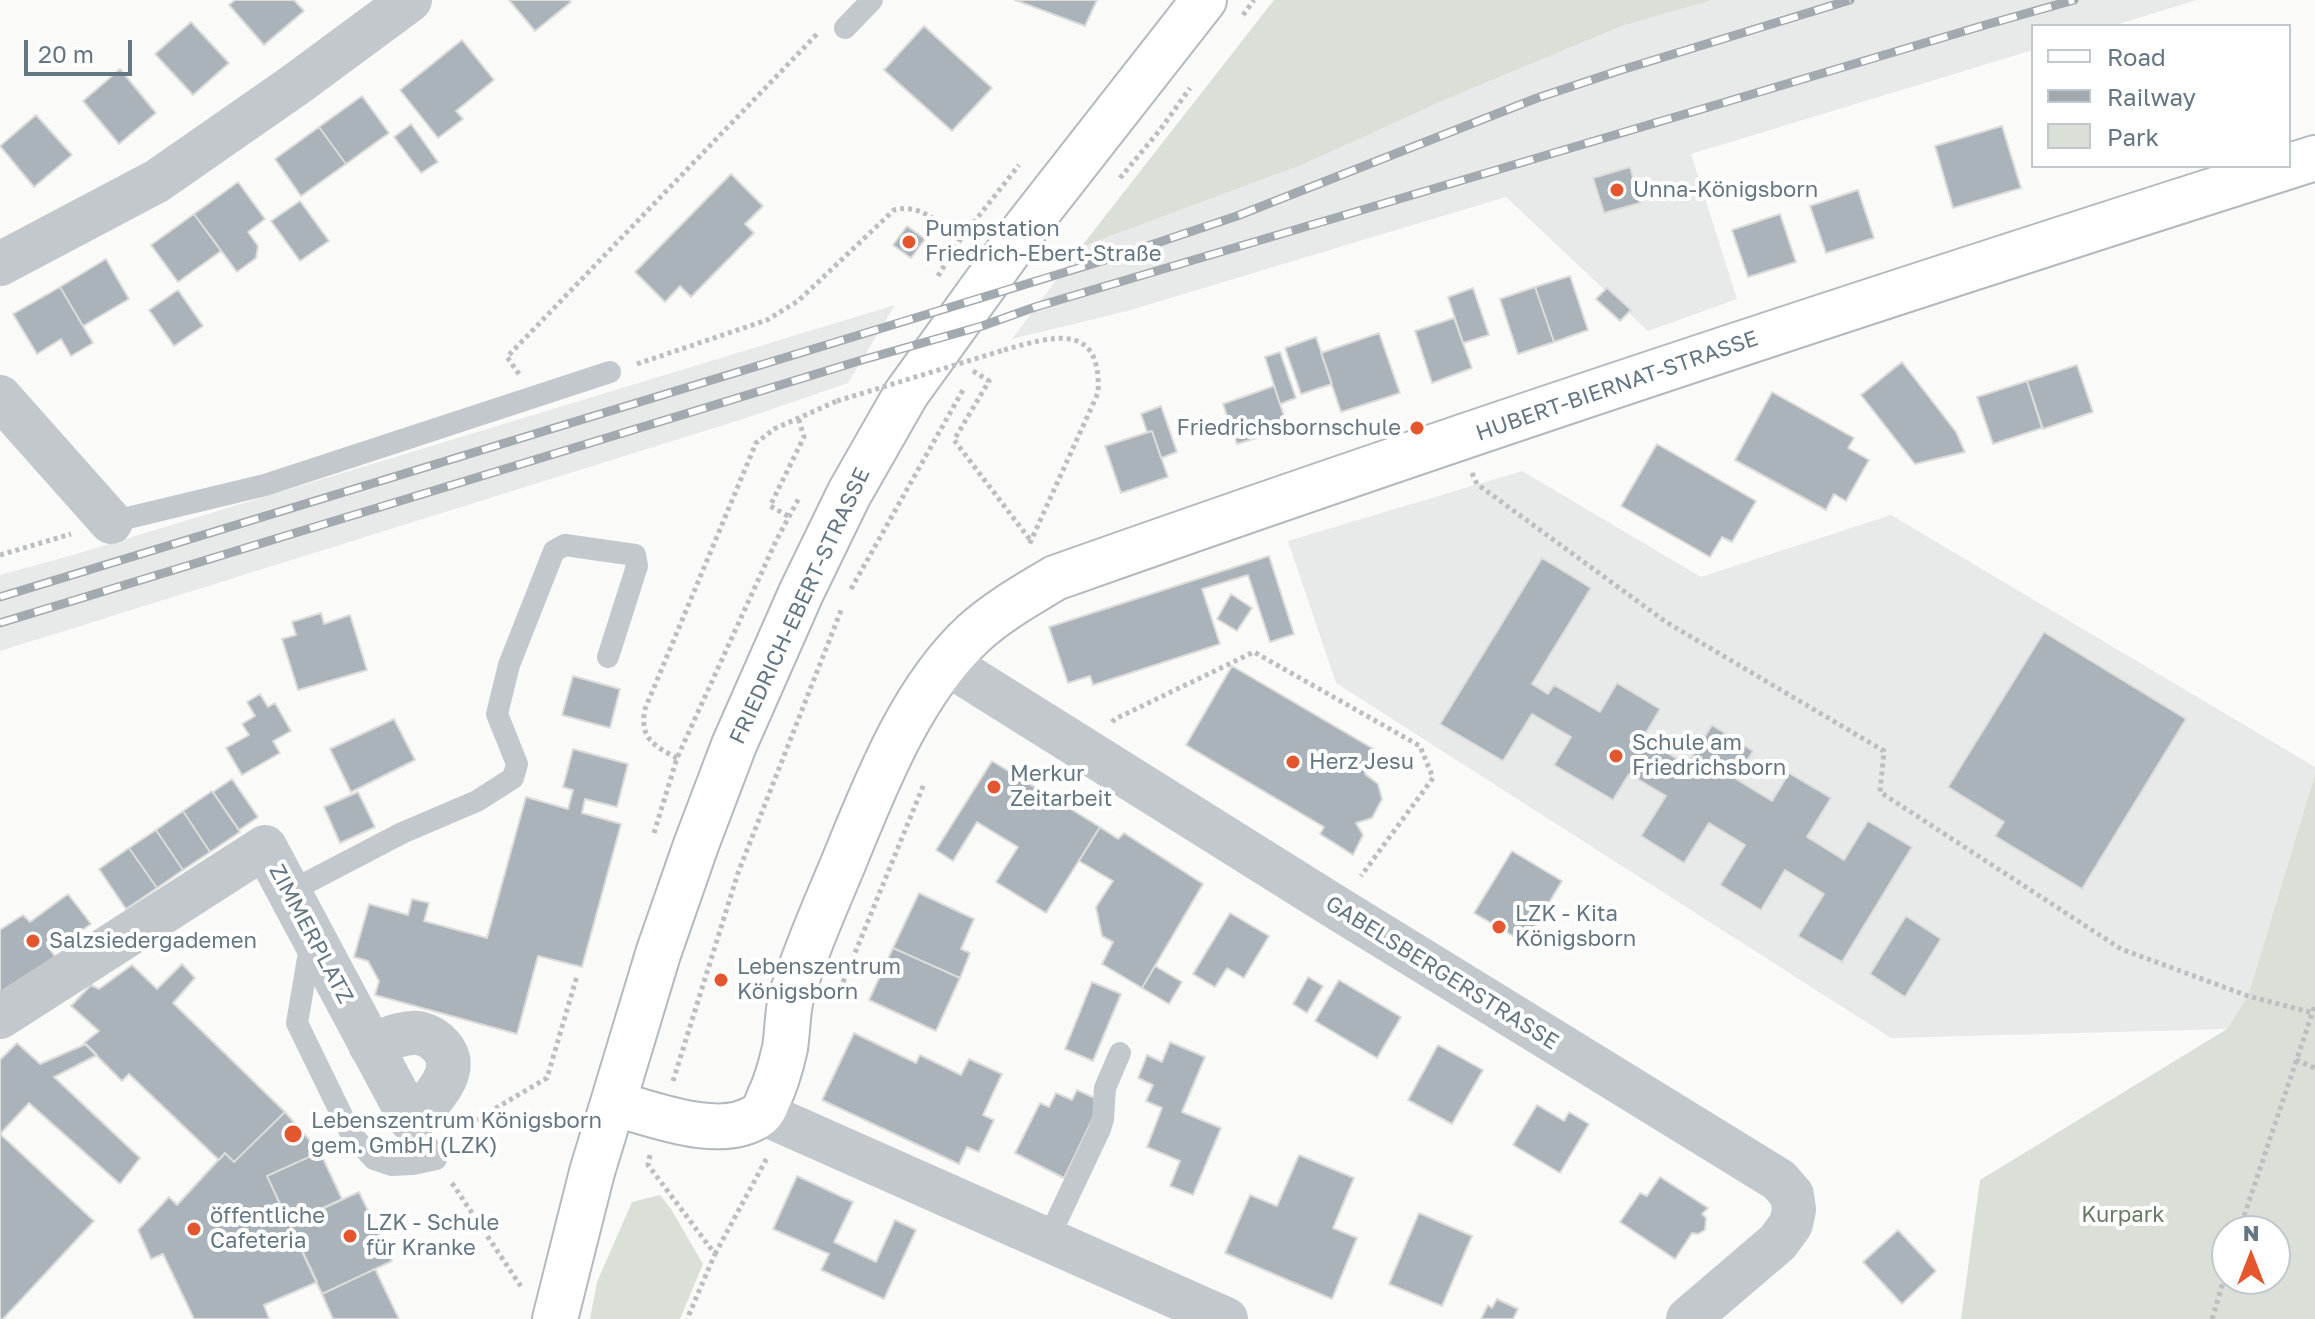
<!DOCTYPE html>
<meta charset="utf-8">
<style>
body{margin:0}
#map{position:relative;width:2315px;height:1319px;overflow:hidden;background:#fafaf8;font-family:"Golos Text",sans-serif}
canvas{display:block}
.legend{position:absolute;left:2031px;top:24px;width:260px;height:144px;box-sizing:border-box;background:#fff;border:2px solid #c1c8cd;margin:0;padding:10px 14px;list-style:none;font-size:24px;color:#657683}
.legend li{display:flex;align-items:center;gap:16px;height:40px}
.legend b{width:40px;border:2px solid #c1c8cd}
.north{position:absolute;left:2211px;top:1215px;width:80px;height:80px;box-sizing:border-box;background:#fff;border:2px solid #c1c8cd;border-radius:50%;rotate:0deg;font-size:22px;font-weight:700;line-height:32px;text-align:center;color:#657683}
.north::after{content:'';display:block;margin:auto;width:28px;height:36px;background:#e4572e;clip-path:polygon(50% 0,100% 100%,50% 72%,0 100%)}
.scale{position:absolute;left:24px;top:40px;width:108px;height:36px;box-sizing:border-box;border:4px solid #657683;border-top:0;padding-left:10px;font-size:24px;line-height:28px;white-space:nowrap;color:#657683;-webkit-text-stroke:6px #fff;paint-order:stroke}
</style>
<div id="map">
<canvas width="2315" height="1319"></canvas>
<ul class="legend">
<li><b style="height:10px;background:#fff"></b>Road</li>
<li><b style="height:10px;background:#a2aab0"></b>Railway</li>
<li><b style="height:22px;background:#dadfd7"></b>Park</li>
</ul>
<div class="north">N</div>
<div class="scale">20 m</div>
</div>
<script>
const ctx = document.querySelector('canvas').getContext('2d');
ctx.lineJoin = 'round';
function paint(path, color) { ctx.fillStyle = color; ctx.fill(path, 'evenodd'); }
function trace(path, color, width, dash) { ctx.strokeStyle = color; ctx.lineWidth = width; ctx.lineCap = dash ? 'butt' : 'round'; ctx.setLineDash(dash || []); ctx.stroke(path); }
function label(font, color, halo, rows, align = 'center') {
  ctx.font = font + ' "Golos Text",sans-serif'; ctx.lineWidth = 8; ctx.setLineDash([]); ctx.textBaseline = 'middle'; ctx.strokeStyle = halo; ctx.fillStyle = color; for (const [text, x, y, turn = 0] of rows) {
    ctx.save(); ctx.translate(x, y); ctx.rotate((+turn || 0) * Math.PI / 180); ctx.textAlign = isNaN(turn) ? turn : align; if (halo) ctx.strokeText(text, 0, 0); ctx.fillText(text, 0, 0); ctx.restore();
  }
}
const built = new Path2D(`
 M1712,0H2197L2112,26H2033V50L1691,154L1737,299L1648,331L1506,197L1127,311L1012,339L1081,247L1304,164L1449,98L1622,26Z
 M895,305L848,383L746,418L0,651V575L73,555Z
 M1522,471L1701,577L1891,515L2315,767V774L2248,996L2227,1029L1891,1038L1336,683L1288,541Z`);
const green = new Path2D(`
 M1274,0H1712L1622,26L1449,98L1304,164L1081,247Z
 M2315,774V1319H1961L1980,1180L2227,1029L2248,996ZM2275,1231V1279H2227V1231Z
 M660,1195L671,1209L703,1264L680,1319H590L597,1282L632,1202Z`);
const building = new Path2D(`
 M235,0H294L304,11L264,45L229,5Z
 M509,0H569L571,2L535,31Z
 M1015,0H1097L1085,26Z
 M191,22L229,63L193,95L155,54Z
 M924,26L992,88L952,131L884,70Z
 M462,40L494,80L456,111L463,119L438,138L400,90Z
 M120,69L156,113L119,144L83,101Z
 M362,96L389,133L346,164L319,127Z
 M36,115L72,155L34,187L0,146Z
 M411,124L438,162L421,173L394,137Z
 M2002,126L2021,188L1953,208L1935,146Z
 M319,127L346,164L301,196L275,159Z
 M1630,167L1640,203L1604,213L1593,178Z
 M731,174L763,206L745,224L754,233L691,297L680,286L665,302L635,272Z
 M238,182L265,219L248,232L258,246L256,258L237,272L194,214Z
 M1858,190L1874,238L1826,253L1810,206Z
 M300,201L329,241L300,261L271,221Z
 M194,214L221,251L178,282L151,245Z
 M1780,214L1796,262L1748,277L1732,230Z
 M907,226L925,239L911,258L893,245Z
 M106,259L129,299L83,326L60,287Z
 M1570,276L1588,330L1554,342L1535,287Z
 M60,287L93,343L71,356L61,339L37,354L13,314Z
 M1535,287L1554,342L1518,354L1500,299Z
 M1473,288L1489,335L1463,343L1448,297Z
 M1607,288L1631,310L1620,321L1596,299Z
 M178,290L203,326L174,346L149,310Z
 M1454,318L1472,368L1432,383L1415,331Z
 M1379,333L1400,393L1341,412L1321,353Z
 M1316,337L1332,384L1301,394L1285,348Z
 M1280,352L1296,398L1280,404L1265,357Z
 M1902,362L1956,432L1965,452L1915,464L1861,395Z
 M2077,365L2093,412L2043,429L2027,381Z
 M2027,381L2042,428L1993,444L1977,397Z
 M1274,386L1288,428L1237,444L1223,404Z
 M1772,392L1854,438L1848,448L1869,460L1846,501L1834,494L1826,510L1735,460Z
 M1161,406L1177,452L1161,458L1152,431L1147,432L1141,414Z
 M1152,431L1168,477L1121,493L1105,446Z
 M1657,444L1756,501L1732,542L1722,537L1710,557L1621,506Z
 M1269,556L1294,634L1270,642L1248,575L1202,589L1220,644L1093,685L1090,676L1068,683L1049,627Z
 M1542,558L1591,588L1532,684L1548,694L1554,685L1600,712L1617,683L1660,709L1643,738L1687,765L1712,725L1753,751L1736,779L1772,801L1789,773L1831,798L1807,837L1844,860L1868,821L1912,847L1842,962L1798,936L1824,894L1785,870L1761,910L1720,885L1745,845L1709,823L1684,863L1641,836L1666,796L1629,774L1613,800L1554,765L1571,737L1532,714L1503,761L1440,724Z
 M1231,594L1252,608L1237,631L1217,619Z
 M321,613L324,624L350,615L367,670L298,690L282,639L296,635L292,622Z
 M2044,632L2186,719L2082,889L1995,836L2004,822L1948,787Z
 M1232,666L1377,751L1365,774L1378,784L1382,799L1372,818L1356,823L1363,835L1353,855L1320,834L1324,827L1186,745Z
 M573,676L620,689L610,728L562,715Z
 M260,694L268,707L275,703L291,731L273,741L280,753L242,775L226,748L249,735L242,724L255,716L247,702Z
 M394,719L415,760L351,792L330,749Z
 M573,749L628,764L617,807L585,799L582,813L621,824L582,967L538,956L517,1034L375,995L379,981L368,961L354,957L369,904L408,915L412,899L429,903L424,921L487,938L526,797L568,809L573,790L563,787Z
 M992,761L1100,827L1046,913L996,882L1018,847L977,822L953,861L936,850Z
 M232,779L258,817L239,830L213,792Z
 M212,791L240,832L210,852L183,811Z
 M358,792L375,827L340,843L324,807Z
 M183,811L210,852L183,870L156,830Z
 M1100,827L1118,839L1124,833L1203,884L1142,988L1102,964L1113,942L1102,936L1096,907L1113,881L1079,861Z
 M156,830L183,870L157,888L129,848Z
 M129,848L157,888L126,909L99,869Z
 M1512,851L1562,881L1525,943L1474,913Z
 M919,893L974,919L961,949L970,953L960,978L893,948Z
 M68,894L91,924L51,951L57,959L0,997V930L23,915L30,922Z
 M1230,913L1269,936L1244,978L1227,968L1215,987L1193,974Z
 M1906,916L1941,939L1905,997L1870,974Z
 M893,948L960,978L936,1031L869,1000Z
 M182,964L195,978L173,1003L285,1112L234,1162L225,1153L219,1160L129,1074L122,1081L84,1043L99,1031L71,1006L91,985L99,989L132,965L157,989Z
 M1155,966L1182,982L1169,1004L1142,988Z
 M1308,977L1323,986L1307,1013L1293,1004Z
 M1339,980L1401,1017L1377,1058L1315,1021Z
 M1092,982L1121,994L1093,1061L1065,1049Z
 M854,1033L916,1063L920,1055L961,1075L969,1059L1002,1074L983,1115L994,1120L979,1152L967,1147L959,1164L822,1100Z
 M1170,1042L1205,1057L1182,1112L1221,1128L1193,1195L1170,1186L1180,1161L1147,1147L1162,1108L1146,1101L1153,1085L1138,1078L1147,1055L1162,1062Z
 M17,1043L40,1064L86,1044L97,1055L54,1077L140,1158L120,1184L29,1103L0,1134L94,1221L3,1319H0V1060Z
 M1438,1045L1483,1070L1452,1124L1408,1100Z
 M1077,1090L1101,1101L1064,1178L1015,1153L1040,1103L1049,1107L1056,1093L1072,1100Z
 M1537,1105L1564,1121L1569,1112L1589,1124L1560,1173L1513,1145Z
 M285,1112L320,1152L267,1176L317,1282L264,1305L269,1319H194L163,1254L151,1259L138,1230L169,1197L177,1205L225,1153L234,1162Z
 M320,1152L342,1199L289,1224L267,1176Z
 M1299,1155L1354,1178L1333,1228L1357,1238L1332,1299L1225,1253L1250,1195L1277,1206Z
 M797,1176L853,1202L834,1242L876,1262L895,1220L916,1230L884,1299L821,1270L829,1254L773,1229Z
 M1660,1177L1708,1208L1702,1214L1706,1218L1705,1230L1698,1234L1692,1233L1675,1259L1620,1222L1640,1193L1647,1196Z
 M359,1192L392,1261L322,1294L289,1224Z
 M1419,1213L1472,1236L1442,1306L1389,1284Z
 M1898,1230L1936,1271L1902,1304L1863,1262Z
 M375,1269L399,1319H333L322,1294Z
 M1497,1299L1518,1309L1513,1319H1481L1488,1305L1492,1308Z`);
const path = new Path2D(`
 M1243,15L1254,0
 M1120,178L1160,130L1190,88
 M938,276L960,240L1019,165
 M1004,350C1053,336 1102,321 1098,393L1029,545
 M637,364L767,320L798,301L894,210C922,203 939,224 960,240
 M973,371L989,381L954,440L1031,541
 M519,374L507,357L818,33
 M1472,473L1477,484L1666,622L1884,751L1880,792L2121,949L2248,996L2313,1013
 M788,516L770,506L804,437L798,417
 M0,555L71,534
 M851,589L964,388
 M1112,722L1115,719L1254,652L1420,746L1433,778L1361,876
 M677,758C654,746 639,738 645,709L756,443L774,429L837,401
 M654,833L677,758L776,541L799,498
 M837,997L924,784
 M2296,1060L2315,1068
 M673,1081L738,873L842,608
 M467,1120L474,1121L547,1078L577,976
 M650,1155L648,1165L715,1254L687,1319
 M452,1183L522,1288
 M2239,1231L2315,1005
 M715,1254L768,1156
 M2212,1319L2227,1269`);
const lane = new Path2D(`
 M845,28L872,0
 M111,522L265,485L610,372
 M289,892L402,833L477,801L513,778L517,764L497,714L509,665L554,551L565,545L635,555L637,566L608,657
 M311,941L297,1023L351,1134L374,1159L392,1165L413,1164L436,1159L411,1120
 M1048,1239L1100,1129L1103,1119L1105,1088L1120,1053`);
const street = new Path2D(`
 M0,264L157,181L295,85L410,0
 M0,397L111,522
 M946,663L1337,908L1779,1180L1792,1195L1794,1210L1791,1224L1778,1242L1688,1319
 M0,1017L265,847L411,1120C429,1104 463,1071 441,1046C436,1040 427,1035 419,1033C403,1031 384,1041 370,1045
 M762,1113L1226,1319`);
const secondary = new Path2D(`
 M613,1103C653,1114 722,1142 759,1115C764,1111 766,1106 768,1100C776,1084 781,1066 785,1048C788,1030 787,1011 792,994C806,949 825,907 843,864C875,786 911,691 974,633C998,611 1027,595 1055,578C1472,430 1893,292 2315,158
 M555,1319L592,1172L613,1103L658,954L696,845L734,745L801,593L849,494L906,394L1024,230L1204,0`);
const rail = new Path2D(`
 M0,597L1115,257L1237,216L1537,98L1618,71L1850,0
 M0,623L862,360L982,326L1035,307L1985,25L2074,0`);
const pathBridge = new Path2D(`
 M837,401L1004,350`);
const markers = [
 [1617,190,8,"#e4572e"],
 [909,242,8,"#e4572e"],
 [1417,428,8,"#e4572e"],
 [1616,756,8,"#e4572e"],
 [1293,762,8,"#e4572e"],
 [994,787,8,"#e4572e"],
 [1499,927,8,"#e4572e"],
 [33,941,8,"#e4572e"],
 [721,980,8,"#e4572e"],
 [293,1134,10,"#e4572e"],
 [194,1229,8,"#e4572e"],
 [350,1236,8,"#e4572e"]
];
const poiNames = [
 ["Unna-Königsborn",1633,190],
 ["Pumpstation",925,229],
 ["Friedrich-Ebert-Straße",925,254],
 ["Friedrichsbornschule",1401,428,"right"],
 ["Schule am",1632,743],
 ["Friedrichsborn",1632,768],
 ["Herz Jesu",1309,762],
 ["Merkur",1010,774],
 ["Zeitarbeit",1010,799],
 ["LZK - Kita",1515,914],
 ["Königsborn",1515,939],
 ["Salzsiedergademen",49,941],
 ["Lebenszentrum",737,967],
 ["Königsborn",737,992],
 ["Lebenszentrum Königsborn",311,1121],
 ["gem. GmbH (LZK)",311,1146],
 ["öffentliche",210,1216],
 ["Cafeteria",210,1241],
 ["LZK - Schule",366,1223],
 ["für Kranke",366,1248]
];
const streetNames = [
 ["HUBERT-BIERNAT-STRASSE",1617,386,-19],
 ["FRIEDRICH-EBERT-STRASSE",800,606,-65],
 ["ZIMMERPLATZ",311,934,62],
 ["GABELSBERGERSTRASSE",1442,973,32]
];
const parkNames = [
 ["Kurpark",2123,1215]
];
paint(built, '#e8e9e9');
paint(green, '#dadfd7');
paint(building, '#aab3b9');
trace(building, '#dcdcda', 2);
trace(secondary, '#b3babf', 48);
trace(path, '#bbbfc2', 5, [4, 4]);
trace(lane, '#c3c8cc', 22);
trace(street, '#c3c8cc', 44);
trace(secondary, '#fff', 44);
trace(rail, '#a2aab0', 9);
trace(rail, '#fff', 6, [18]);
trace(pathBridge, '#bbbfc2', 5, [4, 4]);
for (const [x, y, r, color] of markers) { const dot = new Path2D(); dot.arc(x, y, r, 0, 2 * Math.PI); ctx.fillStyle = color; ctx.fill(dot); trace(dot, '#fff', 3); }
label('22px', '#657683', '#fff', poiNames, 'left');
label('22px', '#657683', '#fff', streetNames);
label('22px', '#687a64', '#fff', parkNames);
</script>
